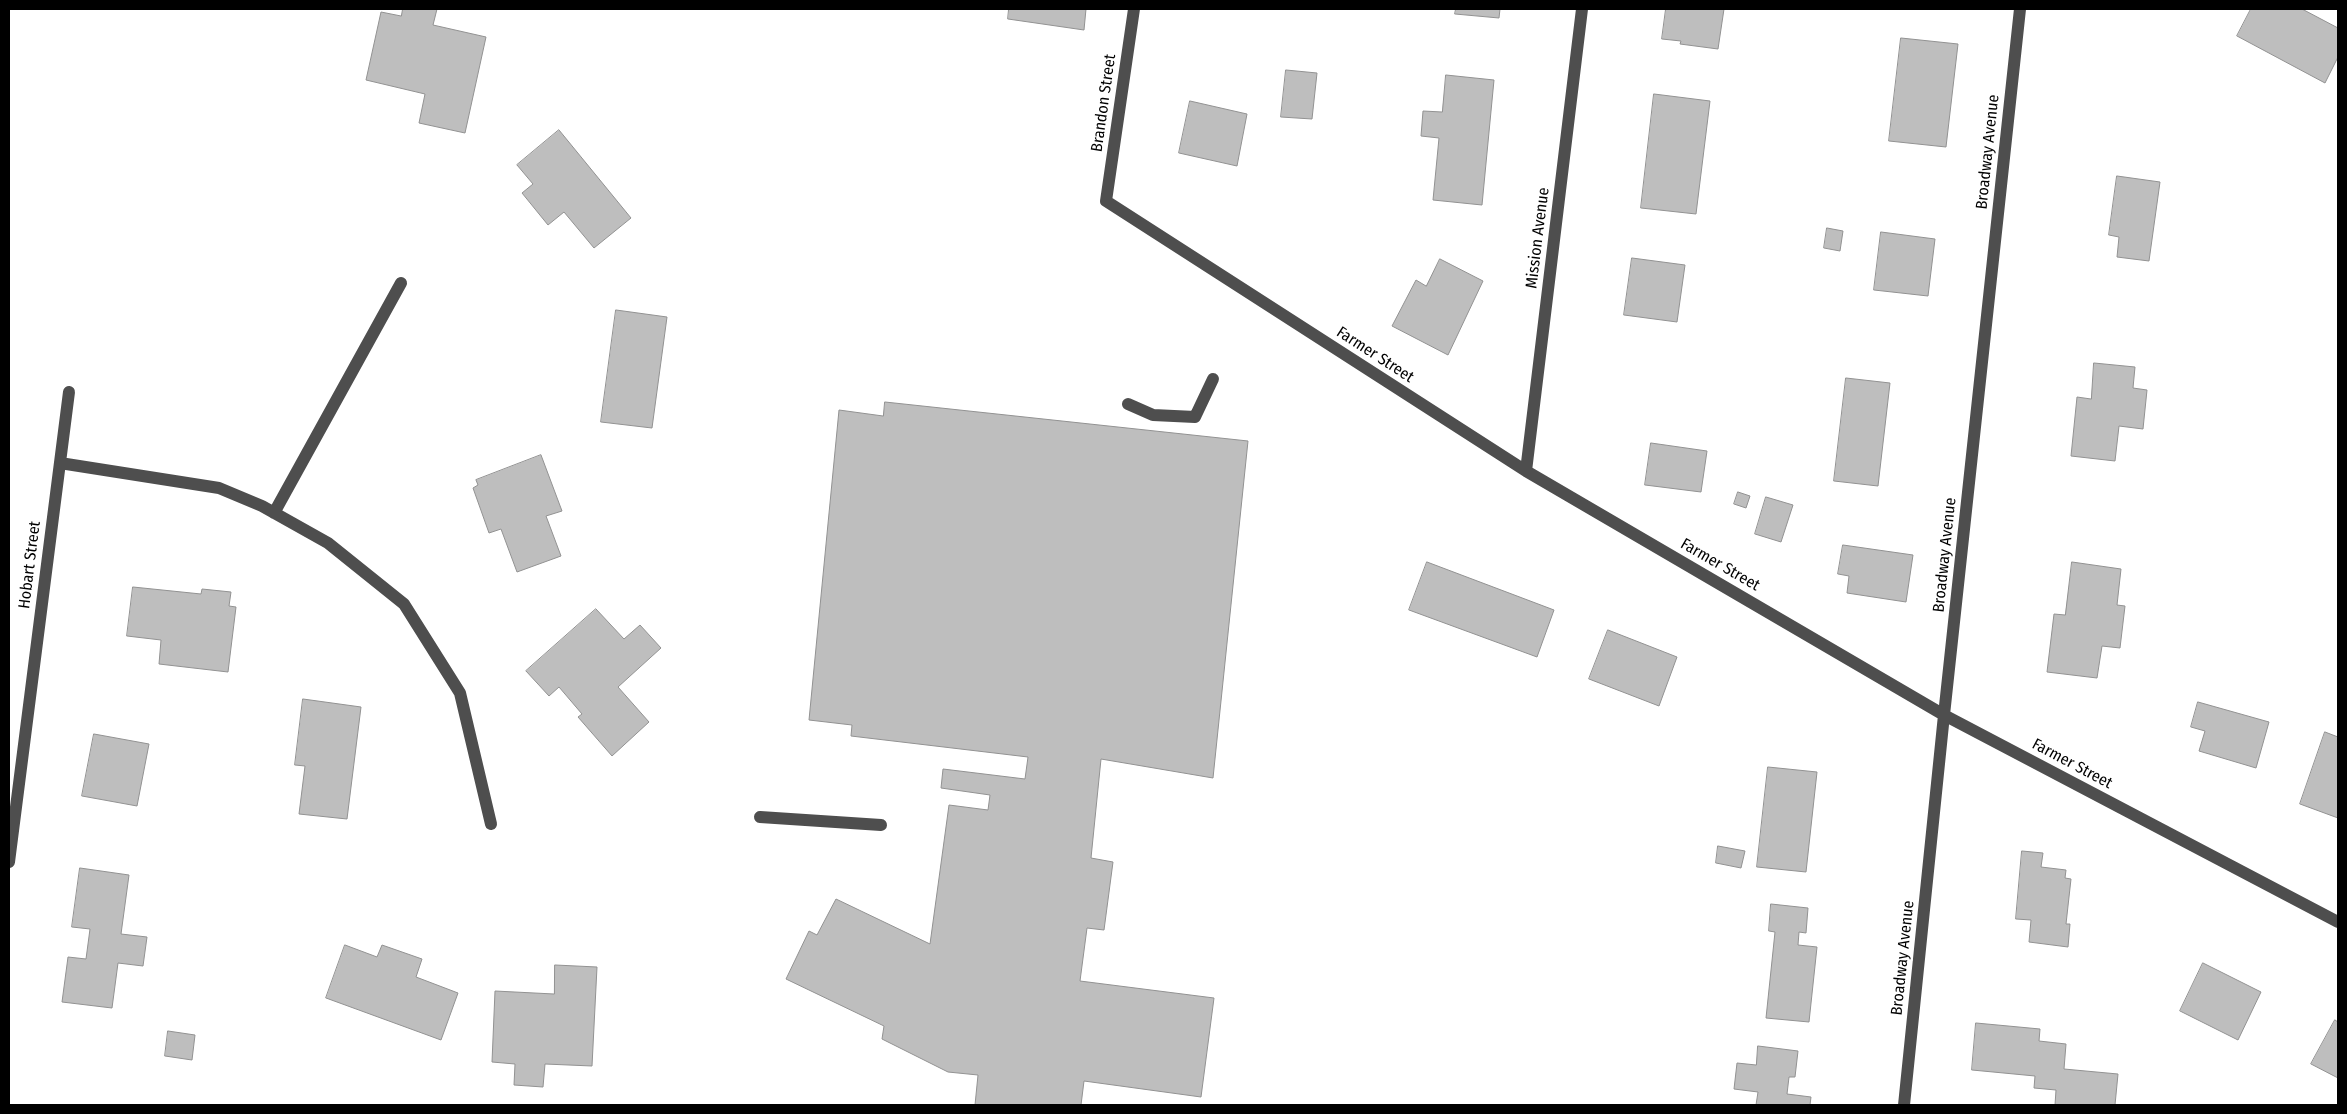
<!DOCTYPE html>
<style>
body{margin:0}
#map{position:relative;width:2347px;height:1114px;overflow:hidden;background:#fff;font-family:"Fira Sans Condensed",sans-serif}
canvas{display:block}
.frame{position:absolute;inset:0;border:10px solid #000;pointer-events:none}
</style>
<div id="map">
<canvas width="2347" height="1114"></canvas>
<div class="frame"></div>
</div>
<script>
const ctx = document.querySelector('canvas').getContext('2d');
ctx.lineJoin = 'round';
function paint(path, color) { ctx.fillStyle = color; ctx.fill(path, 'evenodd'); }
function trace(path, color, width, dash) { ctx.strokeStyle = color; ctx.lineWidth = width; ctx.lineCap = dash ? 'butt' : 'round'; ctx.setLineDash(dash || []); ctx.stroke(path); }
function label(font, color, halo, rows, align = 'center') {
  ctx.font = font + ' "Fira Sans Condensed",sans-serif'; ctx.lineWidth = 4; ctx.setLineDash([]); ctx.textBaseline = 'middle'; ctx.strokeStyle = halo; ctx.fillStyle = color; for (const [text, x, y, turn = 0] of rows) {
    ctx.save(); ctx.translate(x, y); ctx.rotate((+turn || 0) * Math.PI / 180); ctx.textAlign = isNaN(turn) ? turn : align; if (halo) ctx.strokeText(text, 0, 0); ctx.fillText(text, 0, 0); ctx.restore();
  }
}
const building = new Path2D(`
 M403,9H437L433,25L486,37L465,133L419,123L425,94L366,80L381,12L401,16Z
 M1009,9H1086L1084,30L1008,19Z
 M1456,9H1500L1499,18L1455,14Z
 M1666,9H1724L1718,49L1680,44L1681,41L1662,39Z
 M2251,9H2302L2338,28V57L2325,83L2237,36Z
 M1901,38L1958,44L1946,147L1889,141Z
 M1286,70L1317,73L1312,119L1281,117Z
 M1446,75L1494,80L1482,205L1433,200L1439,138L1421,136L1423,111L1442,112Z
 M1654,94L1710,101L1696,214L1641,208Z
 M1190,101L1247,114L1237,166L1179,153Z
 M559,130L631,218L594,248L564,212L548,225L522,193L533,184L517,165Z
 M2117,176L2160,182L2149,261L2117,257L2119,237L2109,235Z
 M1827,228L1843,231L1840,251L1824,248Z
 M1881,232L1935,239L1928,296L1874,290Z
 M1632,258L1685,265L1677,322L1624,315Z
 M1440,259L1483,281L1448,355L1392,326L1416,280L1426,286Z
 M616,310L667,317L652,428L601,422Z
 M2094,363L2135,367L2133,388L2147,390L2143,429L2119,426L2115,461L2071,456L2077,397L2091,399Z
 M1846,378L1890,383L1878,486L1834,481Z
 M885,402L1248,441L1213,778L1101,759L1091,858L1113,862L1104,930L1087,928L1080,981L1214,998L1201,1097L1084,1081L1081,1105H975L978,1075L948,1072L882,1039L884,1026L786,979L809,931L817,935L836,899L930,944L949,805L988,810L990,795L941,788L943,769L1025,779L1028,757L851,736L852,725L809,720L839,410L883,416Z
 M1651,443L1707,451L1701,492L1645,485Z
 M541,455L562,511L546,516L561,556L517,572L501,529L489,533L473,488L478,485L476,480Z
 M1738,492L1750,496L1746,508L1734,504Z
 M1766,497L1793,505L1781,542L1755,534Z
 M1843,545L1913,555L1906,602L1847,593L1849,576L1838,574Z
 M1427,562L1554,610L1537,657L1409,610Z
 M2072,562L2121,569L2117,605L2125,606L2120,648L2102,646L2097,678L2047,672L2054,614L2065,615Z
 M133,587L201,594L202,589L231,592L229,606L236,607L228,672L159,664L161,640L127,636Z
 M596,609L624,639L640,625L661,648L618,687L649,722L612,756L578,717L582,714L559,687L549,696L526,671Z
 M1608,630L1677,657L1659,706L1589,679Z
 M303,699L361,707L347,819L299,814L305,766L295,765Z
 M2198,702L2269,722L2256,768L2199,751L2205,731L2191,727Z
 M2325,732L2338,737V818L2300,804Z
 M94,734L149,744L137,806L82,796Z
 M1768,767L1817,772L1806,872L1757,867Z
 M1718,846L1745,851L1741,868L1716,863Z
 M2022,851L2043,853L2041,867L2066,870L2065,878L2071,879L2066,924H2070L2068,947L2029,942L2031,920L2016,919Z
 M80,868L129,875L121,934L147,937L143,966L118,963L112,1008L62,1002L68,957L86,959L90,929L72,927Z
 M1771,904L1808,908L1806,933L1799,932L1798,945L1817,947L1809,1022L1766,1018L1775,932L1769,931Z
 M345,945L377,957L382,945L422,959L416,977L458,993L441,1040L326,998Z
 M2203,963L2261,992L2238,1040L2180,1011Z
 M555,965L597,967L592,1066L545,1064L543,1087L514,1085L515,1064L492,1062L495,991L554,994Z
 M2335,1020L2338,1022V1078L2311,1064Z
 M1976,1023L2040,1029L2039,1041L2066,1044L2064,1069L2118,1074L2115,1105H2055L2056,1090L2034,1088L2035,1076L1972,1070Z
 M168,1031L195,1035L192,1060L165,1056Z
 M1758,1046L1798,1051L1795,1077H1789L1787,1094L1811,1097L1810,1105H1756L1758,1092L1734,1089L1737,1063L1756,1065Z`);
const minor = new Path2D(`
 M1134,9L1106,201L1526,471L1944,715L2338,922
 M1128,404L1153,415L1195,417L1213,379
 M60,463L219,488L262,506L328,543L404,604L460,693L491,824
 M1526,471L1582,9
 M274,513L401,283
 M760,817L881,825
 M9,862L69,392
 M1904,1105L1944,715L2020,9`);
const streetNames = [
 ["Brandon Street",1104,103,-82],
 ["Broadway Avenue",1988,152,-84],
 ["Mission Avenue",1538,238,-83],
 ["Farmer Street",1375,355,33],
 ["Broadway Avenue",1945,555,-84],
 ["Hobart Street",30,565,-83],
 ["Farmer Street",1720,565,30],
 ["Farmer Street",2072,764,28],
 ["Broadway Avenue",1903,958,-84]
];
paint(building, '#bebebe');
trace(building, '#929292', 1);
trace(minor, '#4e4e4e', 12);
label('16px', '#000', '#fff', streetNames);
</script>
